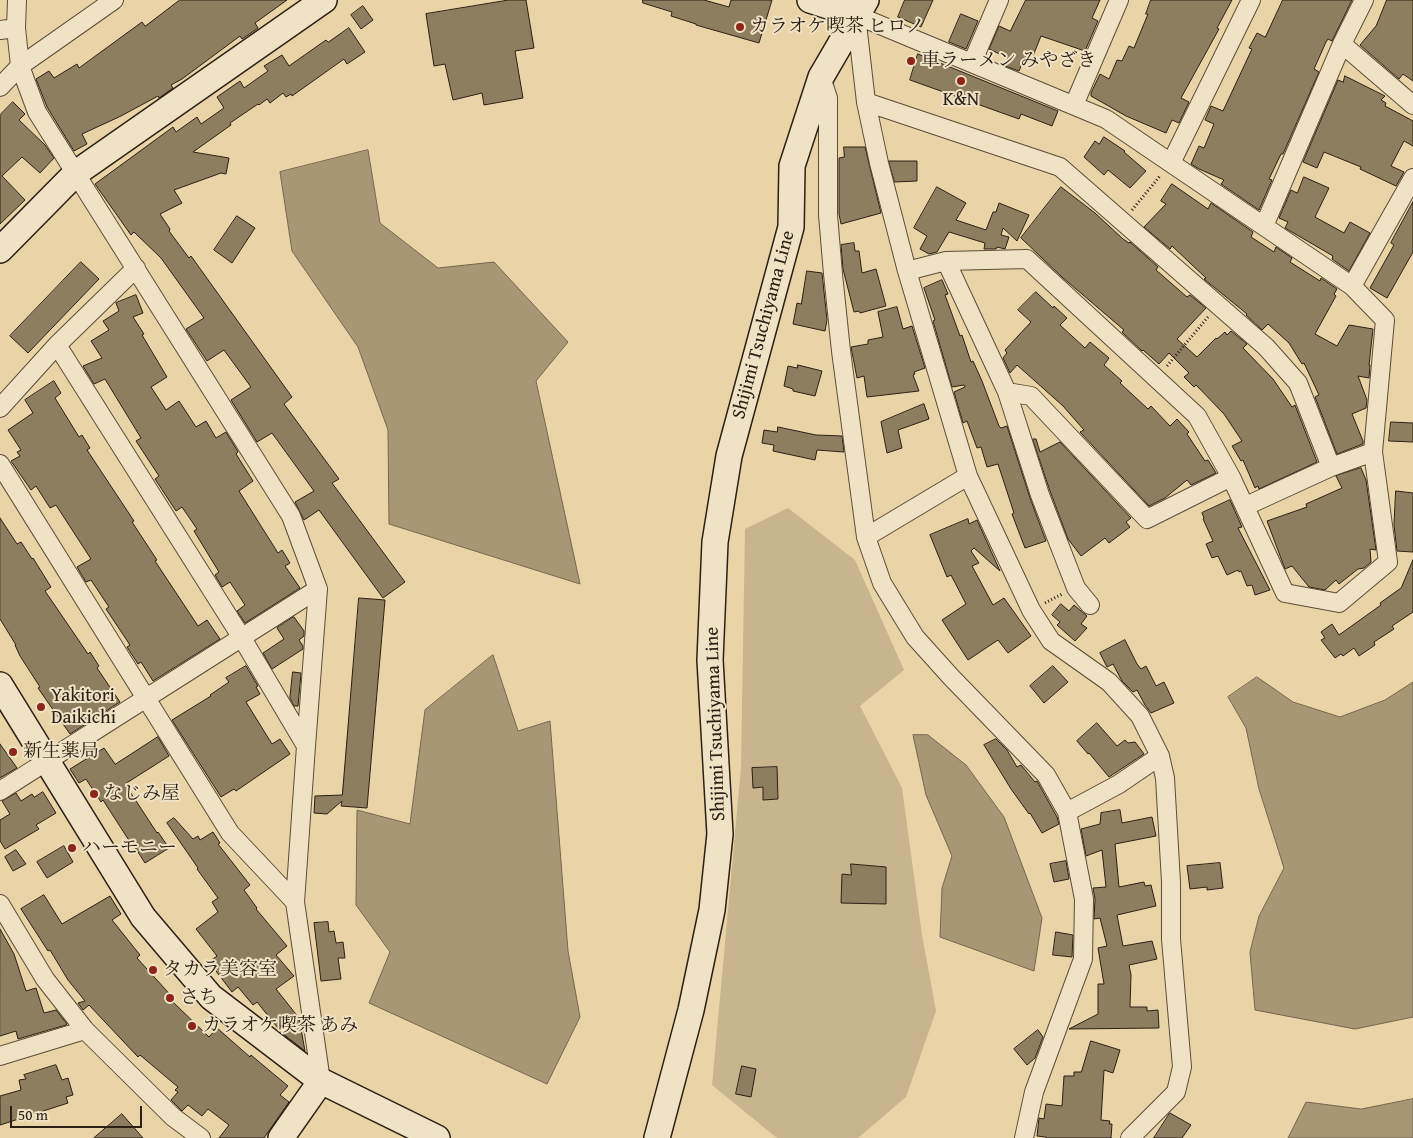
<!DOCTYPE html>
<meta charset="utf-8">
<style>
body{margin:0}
#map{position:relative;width:1413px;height:1138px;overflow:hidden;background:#e8d4a6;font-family:"Gentium Book Plus",serif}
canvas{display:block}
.scale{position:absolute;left:10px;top:1106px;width:132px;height:22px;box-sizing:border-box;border:2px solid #2c2014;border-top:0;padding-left:6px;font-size:15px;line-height:18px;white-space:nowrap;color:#2c2014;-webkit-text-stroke:4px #f0e3c5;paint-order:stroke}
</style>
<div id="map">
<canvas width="1413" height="1138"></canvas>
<div class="scale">50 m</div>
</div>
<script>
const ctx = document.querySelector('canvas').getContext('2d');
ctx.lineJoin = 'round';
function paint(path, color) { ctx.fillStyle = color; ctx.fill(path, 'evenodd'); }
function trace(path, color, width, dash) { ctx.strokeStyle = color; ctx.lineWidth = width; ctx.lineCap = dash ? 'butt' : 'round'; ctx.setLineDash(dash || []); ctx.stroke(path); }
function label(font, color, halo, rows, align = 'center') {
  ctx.font = font + ' "Gentium Book Plus","Noto Serif JP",serif'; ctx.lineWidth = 4; ctx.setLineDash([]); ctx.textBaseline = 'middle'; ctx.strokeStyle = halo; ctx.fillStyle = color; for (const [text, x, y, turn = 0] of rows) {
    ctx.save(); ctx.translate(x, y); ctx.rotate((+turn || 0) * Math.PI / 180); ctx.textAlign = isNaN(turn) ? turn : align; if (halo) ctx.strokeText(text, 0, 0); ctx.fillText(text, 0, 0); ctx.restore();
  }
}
const green = new Path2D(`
 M788,508L855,560L904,670L860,706L902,788L922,935L936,1011L906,1097L858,1138H777L712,1085L741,767L745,529Z`);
const water = new Path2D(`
 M368,150L380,223L438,268L494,262L568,342L536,381L580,584L389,524L388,430L358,347L292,251L280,172Z
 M493,655L518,731L550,721L568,951L580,1017L547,1084L369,1003L390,952L356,905L357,810L410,824L425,710Z
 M1257,677L1293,702L1340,717L1385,700L1413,682V1017L1355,1029L1255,1010L1250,952L1259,916L1284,868L1259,789L1246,728L1228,697Z
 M928,735L966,765L1004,817L1042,918L1034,971L940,937L942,888L952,856L926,795L913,735Z
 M1413,1099V1138H1288L1306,1102L1361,1109Z`);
const building = new Path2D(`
 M180,0H287L255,23L258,28L242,39L240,36L182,79L171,85L173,88L159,98L158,96L121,116L82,134L87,144L74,151L47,107L36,79L49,71L54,78L77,64L79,68L142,22L145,26Z
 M509,0H526L534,48L515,51L523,98L484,105L482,93L453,100L445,64L434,66L426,14Z
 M643,0H704L729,7L731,0H772L759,43L696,25V24L671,16L672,12L643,3Z
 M905,0H933L921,27L898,17Z
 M1026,0H1100L1092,18L1098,21L1085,51L1041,36L1031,61L1024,59L1019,71L1005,66L1008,58L989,49L999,26L1010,31Z
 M1151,0H1232L1217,28L1219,29L1181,98L1189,102L1179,123L1172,120L1166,133L1126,116L1091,96V93L1100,74L1109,79L1117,60L1122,61L1129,46L1134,48L1148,14H1146Z
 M1283,0H1352L1332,41L1328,39L1326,42L1314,69L1319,72L1283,154H1281L1269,179L1272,180L1259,210L1221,184L1224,180L1199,169L1191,164L1199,146L1204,148L1214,124L1205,120L1211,106L1223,111L1252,49L1249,48L1257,33L1265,37Z
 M1387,0H1413V81L1403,74L1399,79L1360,45L1376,26Z
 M363,6L373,20L361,29L351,15Z
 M961,14L978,21L966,49L949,42Z
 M349,28L365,52L347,64L344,59L292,96L291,94L286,97L283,93L270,103L267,99L259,105L258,104L230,123L231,125L193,152L229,158L226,174L221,173L174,190L182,203L160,214L170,229L169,231L189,258L191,256L292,397L284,404L339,479L332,483L405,582L383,598L319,510L304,520L295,502L314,491L272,433L257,442L231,400L251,387L224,350L207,361L186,329L204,318L161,258L134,232L131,235L95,184L173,127L176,132L197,117L201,124L224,108L217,97L240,81L244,88L268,71L264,66L282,55L289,66L326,40L328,42Z
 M918,54L1058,111L1052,126L1021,114L1019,119L910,80Z
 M1345,76L1385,96L1381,100L1386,103L1385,106L1413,121V146L1404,141L1391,166L1404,172L1396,186L1360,169L1361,167L1324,152L1317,168L1303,162L1338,80L1343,82Z
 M13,102L25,114L19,120L45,145L54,158L40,173L22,157L2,176L25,200L0,224V115Z
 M1104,137L1125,151L1124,152L1146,171L1130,188L1108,170L1104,175L1084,157L1095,141L1099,144Z
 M844,147H865L881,213L841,224L839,214V158L844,157Z
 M889,161H917V181L895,182Z
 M1304,177L1329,188L1315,217L1344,233L1350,222L1370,233L1349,271L1332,259L1333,256L1285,228L1288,222L1279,218L1291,190L1297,193Z
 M1172,184L1208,209L1211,203L1253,232L1251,237L1274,252L1276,247L1292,258L1290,262L1320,281L1321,278L1337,289L1334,294L1336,296L1315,334L1337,346L1349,325L1373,329L1369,365H1370L1369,378L1358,376L1367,400L1366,408L1352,414L1363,441V444L1337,454L1315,397L1319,395L1304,363L1302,364L1289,343L1268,324L1262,330L1246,315L1247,314L1204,279L1206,278L1172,246L1170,249L1144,227L1166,204L1161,201Z
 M937,187L966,203L956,220L986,230L993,212H996L999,203L1029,215L1017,241L1003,228L1001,235L1009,237L1005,249L997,247L996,249H984L985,243L949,232L937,252L929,254L920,249L927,236L914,228Z
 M1061,187L1095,213L1123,239L1129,243L1130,242L1158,267L1156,270L1187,297L1190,295L1206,308L1177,339L1197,357L1216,338L1217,339L1225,332L1227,335L1231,331L1247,344L1243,348L1273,379L1292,407L1295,405L1317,462L1259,489L1258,486L1255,488L1243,460L1241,461L1232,446L1242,441L1224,414L1196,385L1194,387L1184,377L1189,373L1169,353L1159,364L1143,350L1142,351L1122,332L1124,330L1062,277L1021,238Z
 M1413,202V252L1387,298L1370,288L1394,245L1391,243Z
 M237,216L255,228L232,263L214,250Z
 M854,243L855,251H859L862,273L876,269L886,306L860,313L859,311L854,312L843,269L841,245Z
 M81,262L99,279L28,353L10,336Z
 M807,271L822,273L827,320L825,331L793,324L797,303L801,304Z
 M942,280L948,294L945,295L960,336L962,335L971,362L973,361L982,381L999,426L1001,428L1007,426L1030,498L1046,541L1025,548L1012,514L1014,513L998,464L987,467L981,447L977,448L967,421L963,423L954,392L965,387L964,385L952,387L933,321L935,320L924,288Z
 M1036,292L1053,308L1054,306L1067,318L1060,325L1085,348L1090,342L1109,358L1104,365L1122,381L1120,383L1148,409L1151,406L1170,426L1177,419L1189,432L1187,434L1205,461L1208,460L1216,473L1191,485L1187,480L1165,498L1149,506L1080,432L1084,430L1063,406L1017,365L1010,373L1003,358L1007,353L1005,350L1031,322L1018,310Z
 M136,295L143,313L133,317L144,334L142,335L167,377L151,387L166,410L179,401L196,427L206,421L216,438L226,432L238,452L236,454L253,481L239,491L278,553L282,550L290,563L285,566L300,588L245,623L237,611L245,605L230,582L222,587L215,575L219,572L194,531L197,529L182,507L176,511L155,479L159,476L136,441L141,438L119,402L105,379L94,384L83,366L102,358L91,341L109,330L103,321L119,311L116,303Z
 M897,307L903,329L912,326L925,368L914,372L915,374L913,375L919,391L867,397L864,376L857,378L851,347L868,344V340L883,337L878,312Z
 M798,365L822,371L815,396L793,391V389L784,386L788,366L797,368Z
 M54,381L61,393L55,398L79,437L82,435L90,448L87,450L134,521L132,522L157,560L155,561L198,626L207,620L220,639L153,681L141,662L138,664L127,647L130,645L106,609L109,607L91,580L86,582L77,567L91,559L56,505L50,508L36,486L31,490L11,461L20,456L17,452L21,450L8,430L33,413L25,400Z
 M924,404L929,419L898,430L902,448L887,453L881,422Z
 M1391,422L1413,423V442L1389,441Z
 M778,427L816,435L842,436L844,452L817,450L815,460L773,451L774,445L762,443L764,430L777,432Z
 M1033,439H1036L1040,452L1060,442L1131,518L1126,522L1130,527L1109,543L1105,538L1081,556L1068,539L1050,491Z
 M1361,468L1366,480L1376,550L1370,549L1371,562L1364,568L1358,569L1339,584L1336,580L1325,590L1309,587L1292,566L1285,569L1267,521L1307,507L1306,504L1342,488L1336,476Z
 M1396,491L1413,493V552L1397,551L1394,525Z
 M1230,500L1242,527L1238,528L1270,590L1255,595L1252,585L1247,586L1241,571L1239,572L1238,570L1227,575L1218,556L1212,558L1206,544L1213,541L1203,519L1204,518L1202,513Z
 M0,518L17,544L21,542L32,559L33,558L51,587L45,591L88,654L90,652L99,666L97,668L120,702L70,734L38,688L40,687L20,656L15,645H16L0,619Z
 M968,519L969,524L977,520L1000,571L974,548L971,551L979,563L972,566L993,605L1004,598L1031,636L1008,653L998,640L968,660L942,620L966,604L951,575L947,577L930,535Z
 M1413,560V612L1392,626L1394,629L1374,642L1375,645L1359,656L1354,648L1343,656L1341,654L1335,658L1321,640L1325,638L1321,632L1332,624L1339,635L1381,605L1380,603L1401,588Z
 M359,598L385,600L367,808L341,806L342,801L327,814L314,813L315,796L342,795Z
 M1061,604L1069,611L1074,605L1087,616L1081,624L1087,628L1075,641L1057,625L1060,622L1052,615Z
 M294,617L304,631V636L299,640L303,646V649L272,669L263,653L284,639L277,628Z
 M1125,640L1137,664L1141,669L1146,666L1156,686L1164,682L1174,703L1151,713L1145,705L1137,690L1133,692L1122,681L1113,664L1107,667L1100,653Z
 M246,666L258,686L256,687L260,694L246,702L272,744L280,739L290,754L236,791L234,789L221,797L172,720L211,696L210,695L229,682L226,678Z
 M1053,666L1068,682L1044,703L1030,686Z
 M293,672L301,673L298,706H294L290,698Z
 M1097,723L1117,746L1125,740L1128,743L1135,742L1144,754L1109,777L1089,753L1088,754L1077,741Z
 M158,737L169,756L125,784L157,833L158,832L169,848L145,863L131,841L130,842L103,800L101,802L86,779L79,783L70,769L104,748L115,764Z
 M996,739L1007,750L1017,767L1021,765L1035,782L1037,781L1057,817L1059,824L1042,833L1030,813L1029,814L1011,789L984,745Z
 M0,744L17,768L0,778Z
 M777,767L778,799L763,800V787L753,788L752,768Z
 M43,792L56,813L36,825L39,829L5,849L0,841V820L10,814L2,801L16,793L21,801L32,794L34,797Z
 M1120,810L1122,823L1152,817L1156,836L1115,844L1119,887L1144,882L1145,886L1151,885L1156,906L1117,915L1123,946L1152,941L1157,959L1129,965L1131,975L1130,1007H1147V1011L1158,1010L1159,1028L1069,1029L1098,1014V984H1104L1098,948L1107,946L1100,918L1094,919L1095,899L1093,888L1106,887L1102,850L1086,856L1081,829L1100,824L1101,813Z
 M174,818L193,839L198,836L200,840L213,832L220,843L218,844L250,885L244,890L257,908L256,909L287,946L276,955L294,976L276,989L299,1018L305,1051L282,1033L257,1002L253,1005L238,987L232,992L209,962L217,956L196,929L218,912L212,902L218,898L197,869L198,868L167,823Z
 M64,846L73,862L47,878L37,862Z
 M16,850L26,864L13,871L5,857Z
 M1066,861L1069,879L1054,882L1050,864Z
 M1220,863L1223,888L1207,890V887L1190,889L1187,866Z
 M851,864L886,867V904L841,903L842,874L851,875Z
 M44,895L62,924L110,896L121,914L112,920L140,955L137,958L175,1000L173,1002L209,1037L217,1028L250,1057L251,1055L258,1061L288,1086L280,1095L289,1102L264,1138H219L229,1125L208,1109L202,1116L188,1105L182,1111L171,1100L178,1092L175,1090L178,1087L140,1055L138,1057L89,1005L83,1010L78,1003L85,1001L68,980L50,950L48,951L21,909Z
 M328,922L329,932L334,931L336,943L343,942L345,958H338L341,979L321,981L314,923Z
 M0,929L14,954L26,991L36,988L44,1013L56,1010L67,1024L66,1025L18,1039L16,1031L0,1036Z
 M1056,932L1073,935L1072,957L1053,955Z
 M1038,1030L1043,1037L1035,1058L1027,1065L1014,1049Z
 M1091,1041L1120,1050L1113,1073L1104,1070L1101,1120L1110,1121L1109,1124H1112L1111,1138H1046V1137L1037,1136L1039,1118L1044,1119L1046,1104L1062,1106L1064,1076H1074V1072H1081Z
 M56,1065L62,1080L68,1078L73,1095L66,1097L68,1103L0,1125V1096L21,1090L19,1080L26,1079L24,1075Z
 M742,1066L756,1069L751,1097L736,1094Z
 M1170,1113L1191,1125L1182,1138H1154Z
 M122,1114L143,1138H94Z`);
const path = new Path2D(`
 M1132,210L1160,176
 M1167,366L1208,317
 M1045,603L1062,594`);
const street = new Path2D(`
 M16,28L17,0
 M0,30L16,28L20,66L37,112L291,516L318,589L306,746L295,902L321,1081
 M1342,44L1413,105
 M972,63L999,0
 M821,77L828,98V215L833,274L841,351L866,537L882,583L915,637L951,677L1046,775L1067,812L1084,899L1083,959L1034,1092L1024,1138
 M0,87L20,66L114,0
 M866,102L1060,167L1266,347L1298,383L1331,467
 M1074,105L1119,0
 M1171,163L1251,0
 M1264,226L1342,44L1364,0
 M946,261L1007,392L1040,495L1076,588L1090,605
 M907,271L946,261L1027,259L1197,416L1231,477L1285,593L1339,603L1388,562L1373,452L1385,320L1352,286L1106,119L856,15L866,102L879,163L907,271L968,476L1031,610L1051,641L1109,682L1140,716L1160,756L1165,778L1171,882V939L1182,1067L1176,1092L1130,1138
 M1352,286L1413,178
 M57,345L242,638L306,746
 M1007,392L1031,396L1147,519L1231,477
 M0,408L57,345L136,268
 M0,464L230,833L295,902
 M1246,506L1331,467L1373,452
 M866,537L968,476
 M0,791L318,589
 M1067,812L1119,784L1160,756
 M0,904L45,979L85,1030L173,1117L201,1138
 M0,1056L85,1030`);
const secondary = new Path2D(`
 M810,0L856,15
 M0,250L76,173L324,0
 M0,685L143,917L211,997L321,1081L437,1138
 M281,1138L321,1081
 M657,1138L691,1010L712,910L720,834L710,660L715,542L729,456L791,227L792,166L821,77L866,0`);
const markers = [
 [740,27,5,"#8f2418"],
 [911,61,5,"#8f2418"],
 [961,81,5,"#8f2418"],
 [41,707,5,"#8f2418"],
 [13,752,5,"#8f2418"],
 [94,794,5,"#8f2418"],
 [72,848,5,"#8f2418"],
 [153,970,5,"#8f2418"],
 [170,998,5,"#8f2418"],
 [192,1026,5,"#8f2418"]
];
const poiNames = [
 ["カラオケ喫茶 ヒロノ",750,27],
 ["車ラーメン みやざき",921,61],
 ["K&N",961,100,"center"],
 ["Yakitori",51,696],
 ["Daikichi",51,718],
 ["新生薬局",23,752],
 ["なじみ屋",104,794],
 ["ハーモニー",82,848],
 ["タカラ美容室",163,970],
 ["さち",180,998],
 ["カラオケ喫茶 あみ",202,1026]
];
const streetNames = [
 ["Shijimi Tsuchiyama Line",764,325,-75],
 ["Shijimi Tsuchiyama Line",716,724,-92]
];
paint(green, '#c8b58d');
paint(water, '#a89774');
trace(water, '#76674e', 1);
paint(building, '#8e7e60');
trace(building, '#2c2014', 1);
trace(street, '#5b4d38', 20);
trace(secondary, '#2c2014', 28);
trace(path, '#2c2014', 3, [1, 2.5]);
trace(street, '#f0e3c5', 18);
trace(secondary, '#f0e3c5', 25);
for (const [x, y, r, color] of markers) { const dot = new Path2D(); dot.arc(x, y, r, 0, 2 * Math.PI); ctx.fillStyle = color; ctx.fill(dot); trace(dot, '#f0e3c5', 2); }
label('19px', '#2c2014', '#f0e3c5', poiNames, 'left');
label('19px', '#2c2014', '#f0e3c5', streetNames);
</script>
